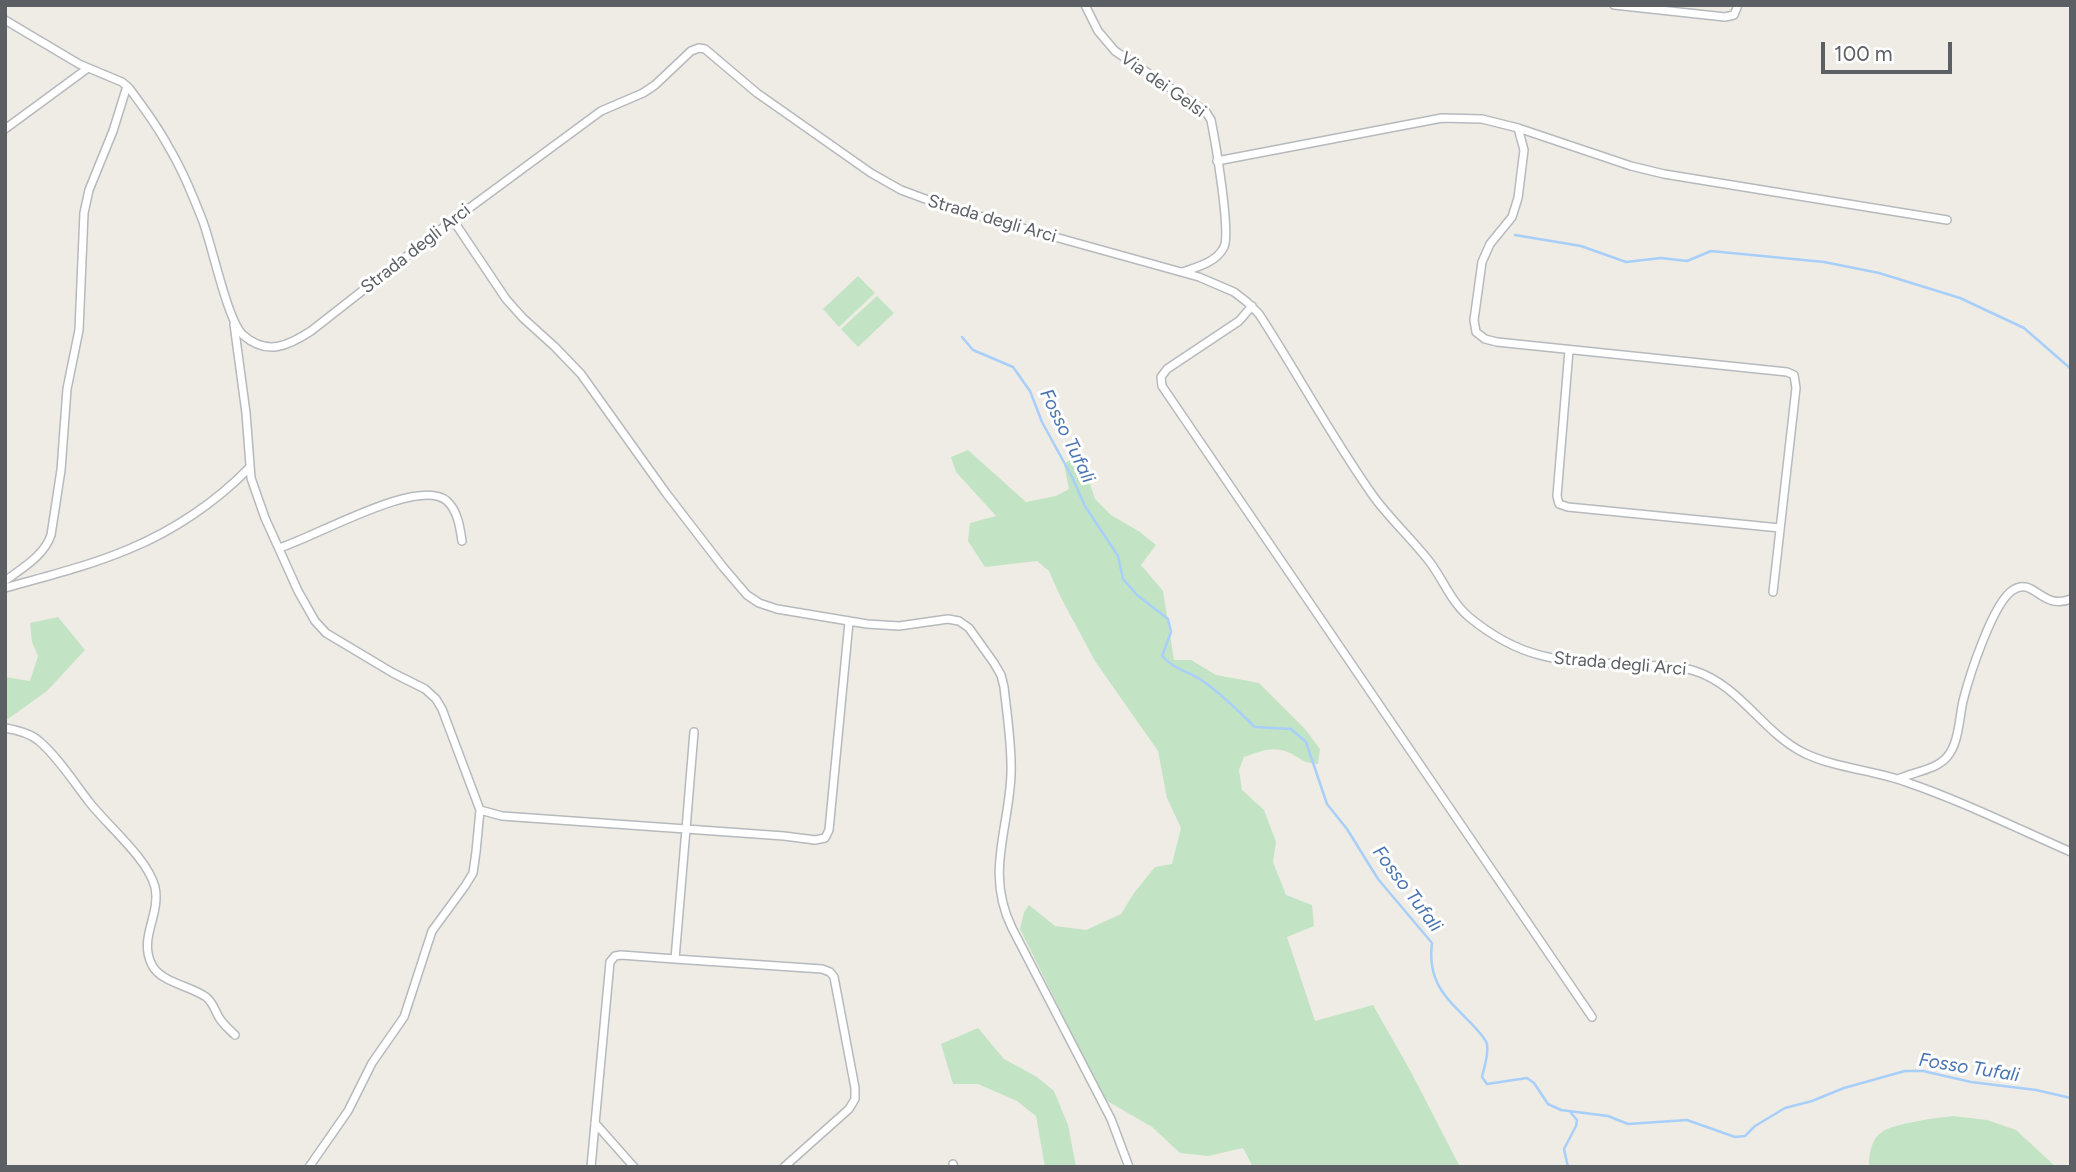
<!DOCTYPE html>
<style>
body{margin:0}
#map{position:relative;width:2076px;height:1172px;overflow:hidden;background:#eeece4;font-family:Figtree,sans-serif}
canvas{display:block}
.frame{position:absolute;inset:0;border:7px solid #5c5f64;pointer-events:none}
.scale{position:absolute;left:1821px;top:42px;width:131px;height:32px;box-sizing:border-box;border:4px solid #5c5f64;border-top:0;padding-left:9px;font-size:21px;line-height:24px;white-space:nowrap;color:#5c5f64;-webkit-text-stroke:5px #fff;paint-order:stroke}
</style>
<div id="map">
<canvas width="2076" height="1172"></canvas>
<div class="frame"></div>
<div class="scale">100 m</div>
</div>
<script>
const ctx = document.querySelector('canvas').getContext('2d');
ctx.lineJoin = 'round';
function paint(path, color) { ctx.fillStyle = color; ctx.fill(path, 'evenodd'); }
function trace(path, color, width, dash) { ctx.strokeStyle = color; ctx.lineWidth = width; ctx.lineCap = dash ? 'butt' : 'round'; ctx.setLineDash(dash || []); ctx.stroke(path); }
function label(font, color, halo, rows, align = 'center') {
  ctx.font = font + ' Figtree,sans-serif'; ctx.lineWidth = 6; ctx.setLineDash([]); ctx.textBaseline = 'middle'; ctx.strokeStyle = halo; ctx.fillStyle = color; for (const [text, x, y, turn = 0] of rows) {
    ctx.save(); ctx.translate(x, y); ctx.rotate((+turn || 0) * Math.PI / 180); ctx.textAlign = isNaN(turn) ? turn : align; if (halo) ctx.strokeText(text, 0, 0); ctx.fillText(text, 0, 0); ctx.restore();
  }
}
const green = new Path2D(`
 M858,276L875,293L839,327L823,309Z
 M877,296L894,313L858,347L841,329Z
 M968,450L1026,502L1056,496L1069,489L1064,464L1071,459L1085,469L1095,499L1111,515L1140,532L1156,545L1141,565L1163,591L1174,660H1191L1216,675L1259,683L1305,729L1320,749L1318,764C1303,763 1302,759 1290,753C1274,745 1260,751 1244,757L1239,770L1242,790L1264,810L1276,842L1273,862L1286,895L1312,905L1314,926L1287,937L1315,1021L1373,1005L1411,1072L1460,1167H1253L1243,1148L1208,1156L1180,1153L1152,1127L1104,1099L1020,929L1024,912L1029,905L1055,926L1086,930L1121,914L1134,893L1155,867L1172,864L1181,828L1167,798L1158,751L1095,661L1060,596L1049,571L1037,561L985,567L968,541L970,523L996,516L956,472L951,457Z
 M58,617L85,650L47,691L5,721V677L30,681L38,656L32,642L30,623Z
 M978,1028L1004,1059L1037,1077L1054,1091L1068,1125L1076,1167H1045L1036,1116L1017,1101L978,1084H953L941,1044Z
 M1953,1116L1987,1120L2016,1130L2056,1167H1869C1869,1155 1871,1139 1882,1132C1895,1123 1936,1118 1953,1116Z`);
const stream = new Path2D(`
 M1515,235L1581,246L1626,262L1661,258L1687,261L1711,251L1824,262L1879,273L1960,298L2024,328L2071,369
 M962,337L973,350L1013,367L1030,391L1042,422L1072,477L1085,506L1118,556L1123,579L1137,595L1168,619L1171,632L1162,656C1176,671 1189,671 1204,682C1223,695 1238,711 1255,727L1291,729L1306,742L1327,804L1347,829L1378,879L1432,943C1427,982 1446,998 1471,1023C1476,1029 1485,1037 1487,1044C1489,1055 1484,1067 1482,1077L1487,1084L1527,1078L1534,1083L1548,1104L1561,1110L1608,1116L1628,1124L1687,1120L1735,1137L1745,1136L1755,1126L1785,1108L1812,1101L1844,1088L1905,1071H1923L1971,1082L2036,1090L2071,1098
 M1568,1167L1564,1149L1576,1126L1577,1120L1571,1113`);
const street = new Path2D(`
 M1085,5L1098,31L1115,51L1206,112L1211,120C1215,140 1231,232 1224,247C1217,262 1197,267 1182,272
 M1614,5L1725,17L1734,15L1738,5
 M5,20L79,64L122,82L129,88C143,107 157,125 168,146C182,169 192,194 202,219C212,244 227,320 243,335C267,356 288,346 311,331L449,223L601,111L643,93L655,85L691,51L699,48L705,49L757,93L871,173L901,190L947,207L1199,277L1234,292L1247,302L1259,314C1298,374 1332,438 1374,497C1391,520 1412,539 1429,561C1443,579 1451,602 1469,617C1526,664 1567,661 1637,665C1656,666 1677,665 1695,671C1741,686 1762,732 1804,753C1835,768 1873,770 1906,782C1962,801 2016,828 2071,852
 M1518,128L1631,166L1664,174L1947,220
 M5,129L88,68
 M1217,161L1442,118L1482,119L1518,128L1524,150L1518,198L1512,217L1490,244L1482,262L1474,320L1476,332L1485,339L1497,342L1787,372L1794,375L1796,388L1773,592
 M453,220L506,299L523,318L555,347L581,374L666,493L723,567L747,595L759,603L777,609L867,624L899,626L948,619L959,621L969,628L994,663L1001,675L1004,687C1007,715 1012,745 1011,774C1009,830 985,873 1012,928L1111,1119L1129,1167
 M1252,306L1239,321L1167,369L1161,377L1162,386L1592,1017
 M234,324L246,413L251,478L265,518L298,591L315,621L326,633L393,673L425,689L436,699L442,709L480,810L502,816L686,829L675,959L621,955L615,956L610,962L591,1167
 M1569,350L1557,496L1559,504L1568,507L1780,528
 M279,548C314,538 419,476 447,501C458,511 460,528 462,541
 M5,581C22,568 44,556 51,535L61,470L67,389L79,330L84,213L89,190L113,131L127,86
 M5,588C47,576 89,566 129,549C173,531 216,502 249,468
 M5,728C17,730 30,733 39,741C58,757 75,784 90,803C109,827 147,858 155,887C161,915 138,938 152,965C160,982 191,986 206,997C214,1003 215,1012 220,1019C224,1025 230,1030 235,1035
 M694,732L686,829L784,836L815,840L825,838L829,830L849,622
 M1898,779C1913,772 1936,770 1947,757C1959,743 1959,719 1963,701C1969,677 1993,602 2013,590C2034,576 2041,611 2071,599
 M675,959L822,969L830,972L834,977L855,1088V1099L849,1109L784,1167
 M595,1123L634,1167
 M953,1164L954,1167
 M309,1167L348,1111L372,1063L404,1017L432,931L465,886L473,873L476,852L480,810`);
const streetNames = [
 ["Via dei Gelsi",1163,85,35],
 ["Strada degli Arci",992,219,16],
 ["Strada degli Arci",416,249,-38],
 ["Strada degli Arci",1620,664,5]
];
const waterNames = [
 ["Fosso Tufali",1067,436,64],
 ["Fosso Tufali",1407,889,53],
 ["Fosso Tufali",1969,1068,9]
];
paint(green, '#c2e4c5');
trace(stream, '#a8cffa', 2.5);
trace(street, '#b6b9bd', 10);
trace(street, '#fff', 7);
label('18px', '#5c5f64', '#fff', streetNames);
label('italic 19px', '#4974b3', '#fff', waterNames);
</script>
